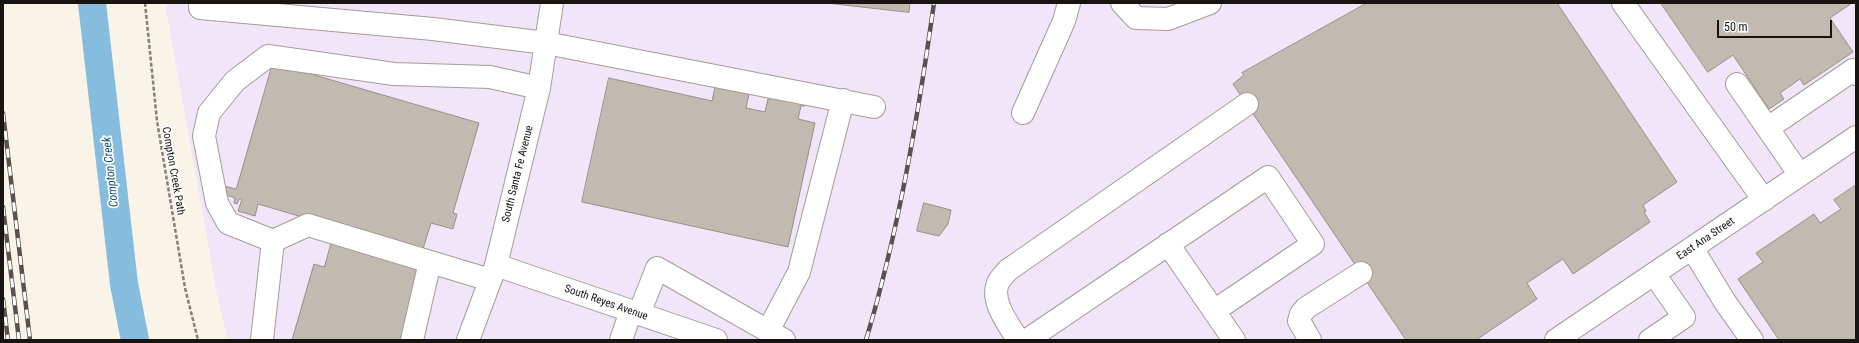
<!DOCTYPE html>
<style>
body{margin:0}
#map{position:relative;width:1859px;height:343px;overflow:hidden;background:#faf3e8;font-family:"Roboto Condensed",sans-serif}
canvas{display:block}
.frame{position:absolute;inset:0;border:4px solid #171411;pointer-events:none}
.scale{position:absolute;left:1717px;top:20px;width:115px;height:18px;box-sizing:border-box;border:2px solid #171411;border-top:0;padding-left:5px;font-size:12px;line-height:14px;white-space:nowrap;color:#171411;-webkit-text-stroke:3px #fff;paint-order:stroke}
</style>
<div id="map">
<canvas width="1859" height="343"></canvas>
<div class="frame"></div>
<div class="scale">50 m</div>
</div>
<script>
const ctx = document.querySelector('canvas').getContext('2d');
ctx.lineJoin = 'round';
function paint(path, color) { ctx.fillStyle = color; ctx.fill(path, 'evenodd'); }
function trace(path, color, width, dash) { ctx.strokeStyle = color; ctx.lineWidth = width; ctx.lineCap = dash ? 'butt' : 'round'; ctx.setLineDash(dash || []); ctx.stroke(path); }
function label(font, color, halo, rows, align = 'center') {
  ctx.font = font + ' "Roboto Condensed",sans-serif'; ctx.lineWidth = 3.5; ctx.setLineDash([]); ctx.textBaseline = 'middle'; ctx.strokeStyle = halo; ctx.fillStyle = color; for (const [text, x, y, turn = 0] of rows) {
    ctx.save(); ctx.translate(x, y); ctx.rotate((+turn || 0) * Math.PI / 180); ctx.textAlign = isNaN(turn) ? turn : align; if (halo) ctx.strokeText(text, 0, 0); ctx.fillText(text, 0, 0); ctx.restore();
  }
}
const industrial = new Path2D(`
 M165,3H1856V340H228L217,294Z`);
const river = new Path2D(`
 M92,3L124,284L135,340`);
const building = new Path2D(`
 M827,3H910L909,12Z
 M1367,3H1557L1677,182L1643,205L1646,211L1644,212L1650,222L1573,274L1563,259L1527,283L1537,299L1476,340H1406L1233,84L1244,75L1242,73Z
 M1661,3H1852L1830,18L1853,52L1804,85L1800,79L1780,93L1784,99L1769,109L1733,55L1708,72Z
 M273,63L479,123L453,213L457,214L453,229L431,223L422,252L258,204L255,216L238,211L242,199H239L237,204L234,203L235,198L221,193L224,186L236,189Z
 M609,78L712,101L715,87L749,94L746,108L765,112L768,99L770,100L771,96L806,103L805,106H801L798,119L815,123L788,247L582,202Z
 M1856,185V340H1779L1738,279L1763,262L1756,253L1814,214L1820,223L1841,209L1834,200Z
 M924,203L951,210L948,224L939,236L917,231Z
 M332,241L422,267L400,340H292L314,264L324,267Z`);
const path = new Path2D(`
 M145,3L157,121L185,288L198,340`);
const minor = new Path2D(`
 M200,3V8L433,29L546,43L874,107
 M1122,3L1136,18L1168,19L1210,3
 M1623,3L1764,200
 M1737,84L1800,175
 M1023,113L1064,21L1069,3
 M1768,128L1853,70L1856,74
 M273,241L228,223L217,203L204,136L209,113L235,81L268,56L394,74L490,77L539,88
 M1692,248L1725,302L1752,340
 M496,265L716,340
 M1214,311L1234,340
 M639,314L657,268L784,340
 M768,331L799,272L843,100
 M262,340L273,241L308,225L490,280
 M412,340L430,262
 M621,340L631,311
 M1018,340C1009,325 990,301 998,283C1000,278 1005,274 1008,270L1247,104
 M1027,340L1268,177L1313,244L1214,311L1168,244
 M1310,340L1299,321L1301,314L1306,308L1361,273
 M1556,340L1856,137
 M1650,340L1684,317L1654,274`);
const major = new Path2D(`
 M468,340L496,265L539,88L552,3`);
const rail = new Path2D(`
 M3,113L30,340
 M3,207L19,340
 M3,299L8,340
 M866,340C899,230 918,116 934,3`);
const streetNames = [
 ["Compton Creek Path",173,171,80],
 ["South Santa Fe Avenue",518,174,-76],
 ["East Ana Street",1706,239,-34],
 ["South Reyes Avenue",606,303,19]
];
const waterNames = [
 ["Compton Creek",111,172,-96]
];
paint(industrial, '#f1e5f9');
trace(river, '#86bcde', 28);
paint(building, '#c1bab0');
trace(building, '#979187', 1);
trace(minor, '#a49d93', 24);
trace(major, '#a49d93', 24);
trace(path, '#847f78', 2.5, [4, 2]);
trace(minor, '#fff', 22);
trace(major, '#fff', 22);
trace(rail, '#56524d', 4.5);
trace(rail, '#fff', 3, [9]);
label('11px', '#171411', '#fff', streetNames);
label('italic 12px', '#0e5173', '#fff', waterNames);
</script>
